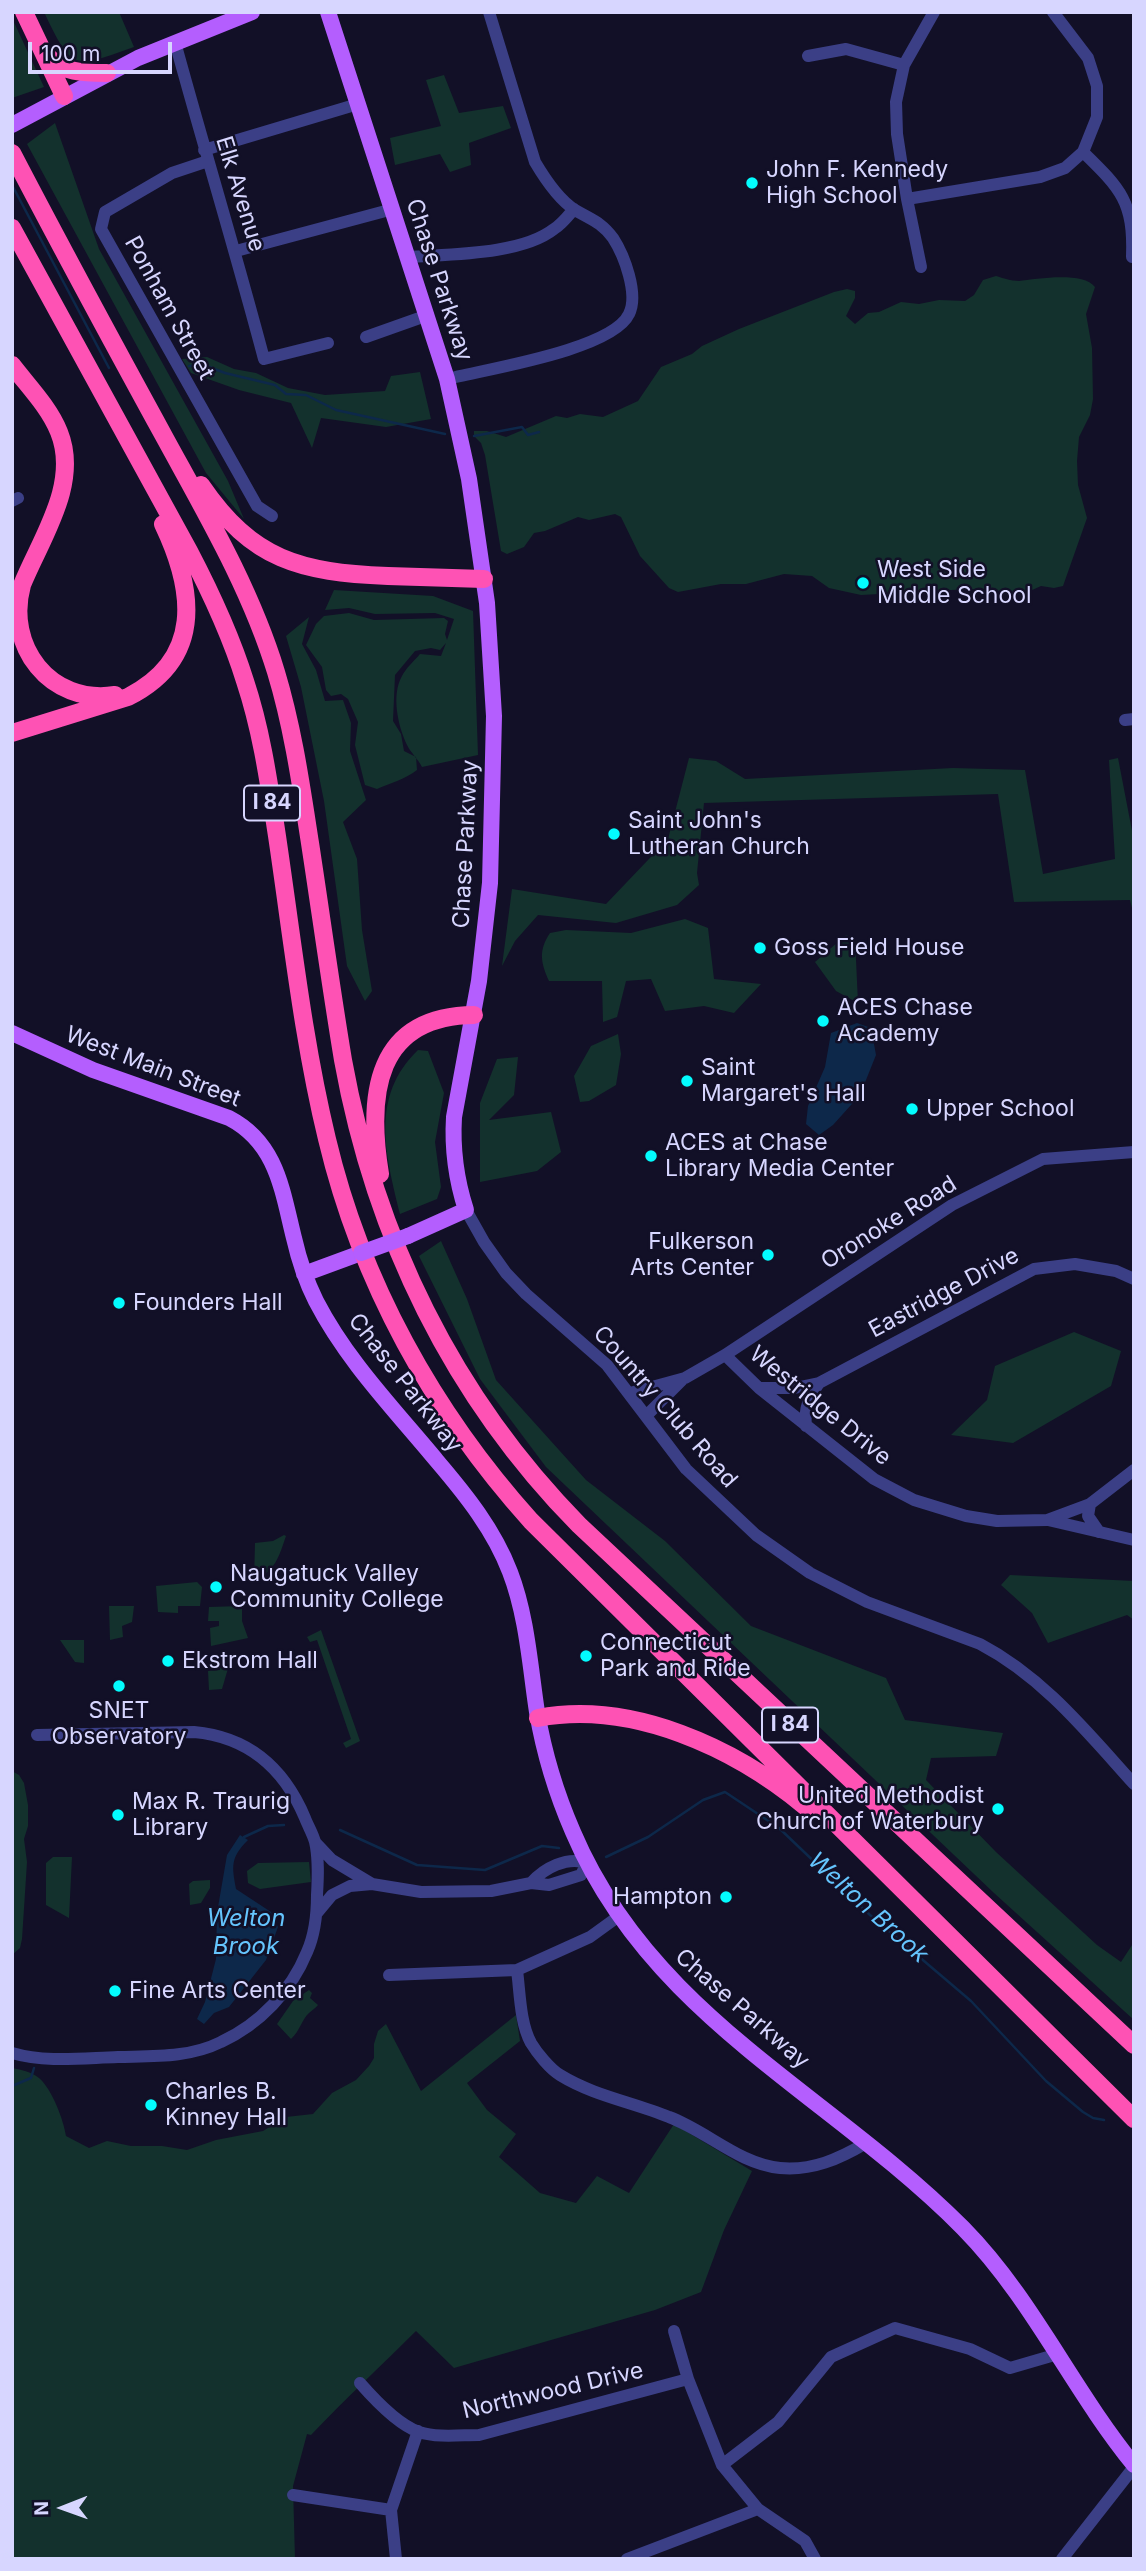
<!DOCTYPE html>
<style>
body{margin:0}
#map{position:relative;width:1146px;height:2571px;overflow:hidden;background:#121027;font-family:Inter,sans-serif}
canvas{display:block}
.frame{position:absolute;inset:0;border:14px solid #d7d6ff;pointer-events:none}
.north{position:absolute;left:28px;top:2473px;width:70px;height:70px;-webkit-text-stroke:5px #121027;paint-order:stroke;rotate:269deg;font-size:19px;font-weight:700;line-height:28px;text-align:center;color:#d7d6ff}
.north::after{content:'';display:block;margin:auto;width:24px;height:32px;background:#d7d6ff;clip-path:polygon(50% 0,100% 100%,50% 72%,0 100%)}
.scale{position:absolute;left:28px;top:42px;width:144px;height:32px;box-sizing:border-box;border:4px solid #d7d6ff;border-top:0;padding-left:9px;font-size:21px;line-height:24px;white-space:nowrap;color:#d7d6ff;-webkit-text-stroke:5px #121027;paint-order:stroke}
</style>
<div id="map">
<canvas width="1146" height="2571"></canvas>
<div class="frame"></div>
<div class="north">N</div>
<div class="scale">100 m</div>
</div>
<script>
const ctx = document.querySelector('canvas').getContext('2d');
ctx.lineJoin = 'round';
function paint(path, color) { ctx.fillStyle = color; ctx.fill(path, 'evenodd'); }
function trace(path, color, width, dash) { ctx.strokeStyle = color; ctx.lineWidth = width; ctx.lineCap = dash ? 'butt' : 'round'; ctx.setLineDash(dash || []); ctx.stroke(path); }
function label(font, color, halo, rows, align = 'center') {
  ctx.font = font + ' Inter,sans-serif'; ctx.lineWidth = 5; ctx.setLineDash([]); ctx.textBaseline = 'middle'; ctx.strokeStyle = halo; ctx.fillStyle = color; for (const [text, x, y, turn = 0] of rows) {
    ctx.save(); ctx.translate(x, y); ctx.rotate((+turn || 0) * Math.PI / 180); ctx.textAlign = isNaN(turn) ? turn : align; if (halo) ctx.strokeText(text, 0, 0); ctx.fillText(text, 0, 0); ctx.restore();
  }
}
const green = new Path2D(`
 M44,12H119L134,47C73,69 72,71 44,12Z
 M12,18L44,87L12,98Z
 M444,75L459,113L503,106L511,128L469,143L471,165L450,172L440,154L395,165L390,138L441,126L426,80Z
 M55,123L99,249L228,481L244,519L206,473L27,144Z
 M996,276C1003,278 1011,281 1019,281C1036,279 1083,271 1095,287L1086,314L1092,348L1093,399L1090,415L1079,437L1077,461L1078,485L1087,518L1063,586L1054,588L1041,586L1021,595L1003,591L969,589L861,595L829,588L812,576L784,574L746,584H721L678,592L669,588L640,556L621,517L615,514L589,520L578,517L545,531L534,533L524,547L507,554L501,551L485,455L481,443L474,436V431H487L506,437L556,416L567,418L580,414L603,417L638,401L661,367L692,354L702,346L739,329L834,292L847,289L855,291V298L846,316L855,324L868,313L879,312L901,302L919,304L939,300L965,301L974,295L983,280Z
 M207,357L234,369L256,373L288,388L325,395L385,391L391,376L420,372L431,419L386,427L321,418L312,448L291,403L239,390L191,373L182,359Z
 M334,590L433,596L473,611L478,755L422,767C418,759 411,753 407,745C398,726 391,695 402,676C406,668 414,661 420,654L441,656L446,643L440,650L431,648L415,651L395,675L393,721L401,734L404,751L416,757L417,770C405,779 391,783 377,789L365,785L355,745L358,722L348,699L341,694L331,696L326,690L322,667L306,645L316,624L324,616L349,613L374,620L444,618L448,621L445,634L447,640L454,619L435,613L375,614L349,608L325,610Z
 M309,617L302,644L316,670L325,701L343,700L351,723L350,751L366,800L343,822L357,859L362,930L372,991L365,1001L347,966L324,801L301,687L286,636Z
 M689,758L716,761L745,779L953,768L1025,770L1043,874L1115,859L1109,760L1118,758L1134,841V916L1130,900L1014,902L998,794L704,803L697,873L699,885L677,905L616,923L538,915L515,941L502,966L512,889L606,904L668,839Z
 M685,919L708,928L714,979L761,984L734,1013L704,1006L665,1011L651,979L626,981L617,1017L603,1022L602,981H549C541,963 538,951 550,933L566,930L631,933Z
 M846,935L855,938L858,1003L836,991L815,962Z
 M618,1034L621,1054L616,1085L589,1101L580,1102L574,1076L591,1046Z
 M418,1050L428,1051L444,1093L435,1142L441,1187L437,1199L400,1214C386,1156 369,1097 418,1050Z
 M518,1057L514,1095L489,1120L551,1112L561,1152L537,1171L480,1182V1103L497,1059Z
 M441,1241L467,1299L496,1380L586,1480L665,1541L751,1626L886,1678L905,1720L1003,1733L996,1756L931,1758L926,1780L996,1852L1097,1945L1121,1962L1134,1942V2020L994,1893L546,1467L480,1379L419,1256Z
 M1074,1332L1121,1351L1111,1386L1013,1443L951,1435L987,1400L995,1366Z
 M284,1535L286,1536C279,1557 275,1571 254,1581L255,1543L273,1541Z
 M1010,1575L1134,1581V1620L1127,1615L1048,1643L1032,1613L1001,1585Z
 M197,1582L202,1587L200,1606H178V1613L158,1612L156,1586Z
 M109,1606H134L132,1622L122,1626L123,1637L110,1640Z
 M242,1606V1621L248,1638L211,1646L210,1628L219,1626V1621H208L209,1607Z
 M321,1630L360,1741L346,1748L343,1743L351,1739L317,1640L310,1642L307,1637Z
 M60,1640H84V1663L75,1662Z
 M227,1660L229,1665L222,1689L209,1690L208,1671L220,1670V1664Z
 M12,1771L19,1775L24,1783L28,1805V1826L24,1839L27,1862L22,1939L20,1948L12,1955Z
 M53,1857H72L69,1918L46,1905V1863Z
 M309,1862L311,1882L260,1889L248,1883L247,1871L258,1863Z
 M210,1880V1888L201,1903L190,1905L189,1884L193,1881Z
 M309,1990L312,1993L310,1998L318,2005C316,2008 312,2010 309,2013C302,2019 300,2031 291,2039L277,2024L293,2001Z
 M516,2015L520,2041L467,2083L487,2110L516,2134L499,2157L540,2193L576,2203L597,2176L629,2193L674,2124L752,2171L724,2230L701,2292L655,2310L454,2368L416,2331C381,2366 345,2399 311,2435L307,2434L293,2486L295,2559H12V2068C22,2070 32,2072 39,2078C52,2089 64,2121 66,2136L89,2148L107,2141L131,2146H162L187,2150L216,2140L263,2131L286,2117L313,2114L332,2093L356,2080L369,2066L374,2058V2044L378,2031L386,2024L421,2091Z`);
const water = new Path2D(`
 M857,1023L871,1028L876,1055L860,1095L833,1125L819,1135L806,1124L808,1106L825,1067L831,1033Z
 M240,1835L248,1840C230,1858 232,1866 236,1889L271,1912L278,1927L266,1960L229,2007L214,2013L204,2024L197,2019L205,2002L216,1959L217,1913L227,1855Z`);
const stream = new Path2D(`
 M12,185L109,368
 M189,366L204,365L225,373L275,385L286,394L306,395L336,410L445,434
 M474,436L522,427L528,435L539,432
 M340,1830L417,1865L485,1870L542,1846L559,1848
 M244,1837L268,1826L284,1825
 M606,1857L648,1837L703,1800L725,1792L779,1828L870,1915L971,2001L1046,2081L1083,2112L1093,2118L1104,2120
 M12,2086L31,2078L34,2068`);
const minor = new Path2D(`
 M175,42C204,148 236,253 264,359L328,343
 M808,56L846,49L904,65
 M204,150L358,104
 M1083,152C1121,189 1134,202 1132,257
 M208,161L172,173L105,212L101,229L257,506L272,516
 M907,199L1040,177L1065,168L1083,152L1097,117V86L1088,58L1053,12
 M236,251L393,209
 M409,257C449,254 521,255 554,229C562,224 568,216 574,209
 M921,267L907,199L897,134L896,102L904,65L934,12
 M366,337L428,315
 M447,379C486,369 612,350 629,314C639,294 624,255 613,238C601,222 592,220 575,210C558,199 545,179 535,162L489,12
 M12,501L18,498
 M1125,720L1134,719
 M466,1210L484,1242L506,1273L526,1294L607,1365L686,1469L756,1535L810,1573L867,1602L980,1644C1043,1677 1087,1732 1134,1784
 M725,1355L759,1388L874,1479L914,1500L966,1516L997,1521L1047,1520L1090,1504
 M759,1388H795L819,1383
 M630,1393L685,1378L725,1355L952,1205L1043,1159L1134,1152
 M646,1416L682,1380
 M806,1426C804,1407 809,1398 819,1383L1034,1269L1075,1264L1116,1271L1134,1279
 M1048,1520L1134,1540
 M1099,1532L1088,1516L1090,1504L1134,1470
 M315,1842L332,1860L372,1884
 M317,1913L332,1895L350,1886L372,1884L421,1892L491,1891L531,1883L549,1885L581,1875L587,1863C567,1856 544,1868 531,1883
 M517,1970C520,1993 520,2023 531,2043C537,2053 550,2069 560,2075C594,2096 633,2102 669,2117C707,2131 739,2164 780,2168C812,2171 839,2159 866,2143
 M389,1975L517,1970L590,1937L619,1916
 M12,2053C46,2063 83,2058 118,2057C153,2056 189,2058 221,2042C260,2024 291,1991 307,1952C315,1934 317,1915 317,1895C318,1878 319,1859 315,1842C313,1834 308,1826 305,1818C284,1768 249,1737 194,1732L37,1735
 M674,2331L688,2379L722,2465L758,2509L805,2541L815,2559
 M360,2383C374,2399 399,2425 419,2432C438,2438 460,2435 479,2435L688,2379
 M722,2465L778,2422L831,2357L895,2328L970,2349L1010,2368L1058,2354
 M293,2495L391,2510
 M396,2559L391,2510L418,2431
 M627,2559L758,2509
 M1062,2559L1134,2467`);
const major = new Path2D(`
 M328,12L447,379L469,479L487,603L494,716L490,883L479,981L454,1117C452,1150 456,1179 466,1210L408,1236
 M12,125L138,58L252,12
 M12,1033L93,1070L229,1118C277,1143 282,1190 294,1238C299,1260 306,1281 316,1301C347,1361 394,1409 437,1461C466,1495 494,1530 510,1572C527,1616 530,1666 537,1712C544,1753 556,1793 573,1832C651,2016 829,2093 963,2228C1032,2298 1072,2389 1134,2465
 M304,1274L361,1253`);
const highway = new Path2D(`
 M24,12L64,96
 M46,55C63,73 83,73 107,73
 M12,153C62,249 114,345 166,440C207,515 251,590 276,672C293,728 301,785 310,843C321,915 331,988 343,1060C375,1237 453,1397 579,1525L1134,2045
 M12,228L189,551C211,593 231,636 245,681C262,732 269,784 277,836C292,937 303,1040 327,1139C361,1282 433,1412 531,1521L1134,2119
 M12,365C28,386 49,407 59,432C80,484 41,538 22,585C5,646 50,705 115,695
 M201,485C253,561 300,572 388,576C420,577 452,578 484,579
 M12,733L128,697C203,659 195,591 163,524
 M380,1174C367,1095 375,1016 474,1015
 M538,1718C632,1700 735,1748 806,1807`);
const majorBridge = new Path2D(`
 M361,1253L408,1236`);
const markers = [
 [752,183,7,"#03fcfe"],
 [863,583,7,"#03fcfe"],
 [614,834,7,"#03fcfe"],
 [760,948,7,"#03fcfe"],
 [823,1021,7,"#03fcfe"],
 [687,1081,7,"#03fcfe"],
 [912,1109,7,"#03fcfe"],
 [651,1156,7,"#03fcfe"],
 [768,1255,7,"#03fcfe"],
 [119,1303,7,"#03fcfe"],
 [216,1587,7,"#03fcfe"],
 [586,1656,7,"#03fcfe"],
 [168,1661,7,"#03fcfe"],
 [119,1686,7,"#03fcfe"],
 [998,1809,7,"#03fcfe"],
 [118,1815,7,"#03fcfe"],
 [726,1897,7,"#03fcfe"],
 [115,1991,7,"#03fcfe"],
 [151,2105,7,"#03fcfe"]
];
const shields = [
 [272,803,56],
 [790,1725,56]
];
const shieldNames = [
 ["I 84",272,803],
 ["I 84",790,1725]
];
const poiNames = [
 ["John F. Kennedy",766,170],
 ["High School",766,196],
 ["West Side",877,570],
 ["Middle School",877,596],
 ["Saint John's",628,821],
 ["Lutheran Church",628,847],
 ["Goss Field House",774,948],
 ["ACES Chase",837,1008],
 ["Academy",837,1034],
 ["Saint",701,1068],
 ["Margaret's Hall",701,1094],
 ["Upper School",926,1109],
 ["ACES at Chase",665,1143],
 ["Library Media Center",665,1169],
 ["Fulkerson",754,1242,"right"],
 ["Arts Center",754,1268,"right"],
 ["Founders Hall",133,1303],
 ["Naugatuck Valley",230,1574],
 ["Community College",230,1600],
 ["Connecticut",600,1643],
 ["Park and Ride",600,1669],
 ["Ekstrom Hall",182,1661],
 ["SNET",119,1711,"center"],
 ["Observatory",119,1737,"center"],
 ["United Methodist",984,1796,"right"],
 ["Church of Waterbury",984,1822,"right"],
 ["Max R. Traurig",132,1802],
 ["Library",132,1828],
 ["Hampton",712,1897,"right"],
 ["Fine Arts Center",129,1991],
 ["Charles B.",165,2092],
 ["Kinney Hall",165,2118]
];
const streetNames = [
 ["Elk Avenue",240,194,73],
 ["Chase Parkway",439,280,72],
 ["Ponham Street",169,308,61],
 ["Chase Parkway",466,844,-87],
 ["West Main Street",153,1067,21],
 ["Oronoke Road",889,1223,-32],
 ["Eastridge Drive",944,1293,-28],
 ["Chase Parkway",405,1383,52],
 ["Westridge Drive",820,1406,39],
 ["Country Club Road",665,1407,49],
 ["Chase Parkway",742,2009,41],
 ["Northwood Drive",553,2391,-13]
];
const waterNames = [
 ["Welton Brook",868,1908,42],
 ["Welton",246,1919],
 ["Brook",246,1947]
];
paint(green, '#13312d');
paint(water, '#0d284a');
trace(stream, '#0d284a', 2.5);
trace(minor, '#3b3f86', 12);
trace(major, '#b45efe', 16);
trace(highway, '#fe52b4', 18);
trace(majorBridge, '#b45efe', 16);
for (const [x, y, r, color] of markers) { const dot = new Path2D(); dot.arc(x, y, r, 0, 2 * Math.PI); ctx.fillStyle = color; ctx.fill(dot); trace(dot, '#121027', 2.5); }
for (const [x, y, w] of shields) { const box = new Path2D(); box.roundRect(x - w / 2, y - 17.5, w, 35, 5); ctx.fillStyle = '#121027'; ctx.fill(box); trace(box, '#d7d6ff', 2); }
label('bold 21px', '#d7d6ff', null, shieldNames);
label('23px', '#d7d6ff', '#121027', poiNames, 'left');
label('23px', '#d7d6ff', '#121027', streetNames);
label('italic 24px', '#65c5fe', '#121027', waterNames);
</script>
